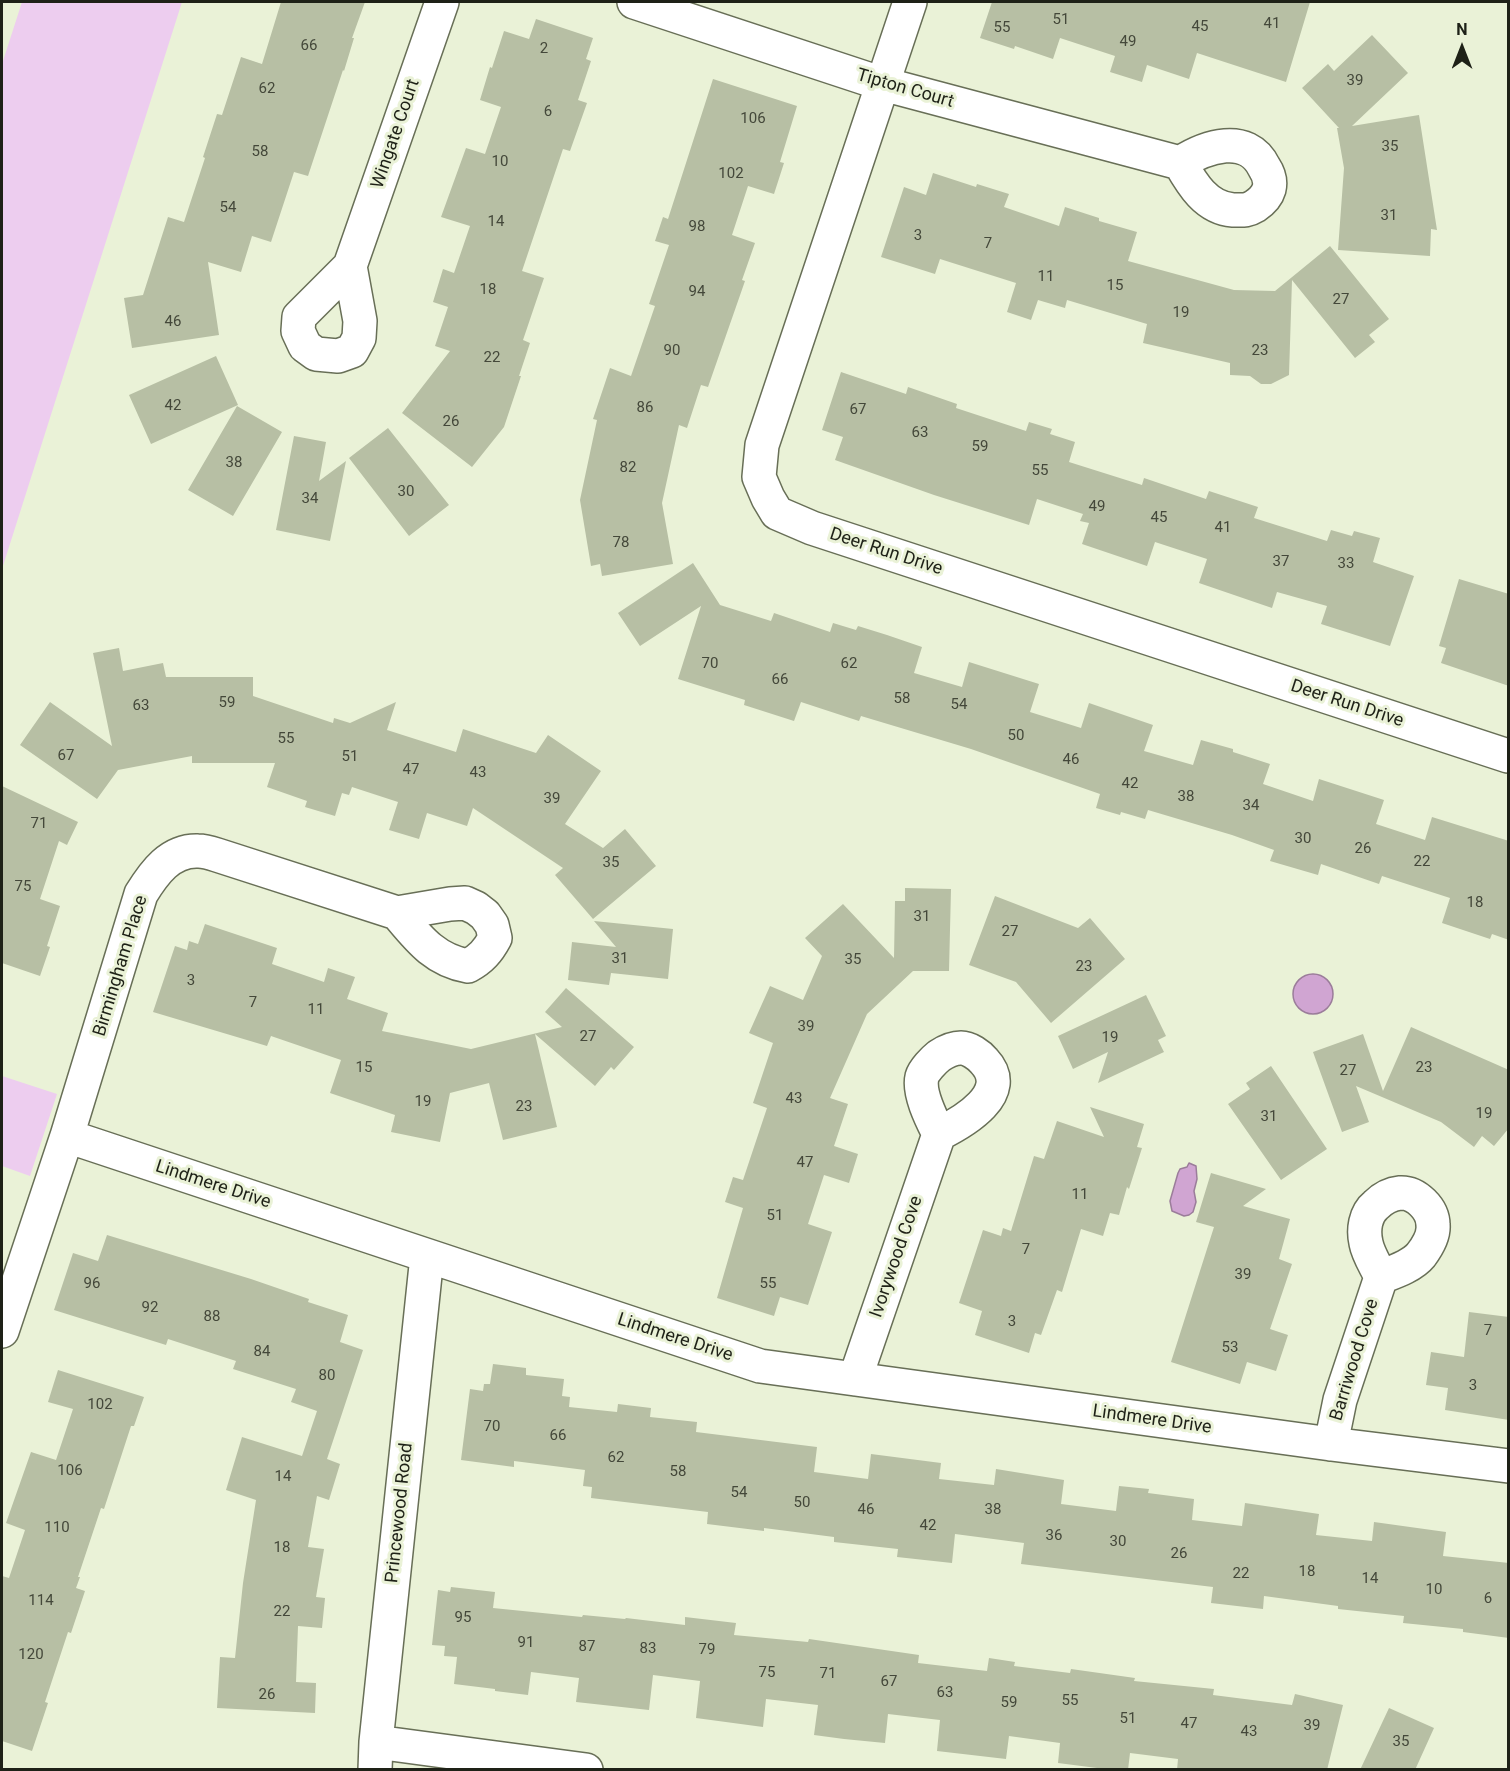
<!DOCTYPE html>
<style>
body{margin:0}
#map{position:relative;width:1510px;height:1771px;overflow:hidden;background:#eaf2d7;font-family:Roboto,sans-serif}
canvas{display:block}
.frame{position:absolute;inset:0;border:3px solid #1e2117;pointer-events:none}
.north{position:absolute;left:1432px;top:18px;width:60px;height:60px;-webkit-text-stroke:4px #eaf2d7;paint-order:stroke;rotate:0deg;font-size:16px;font-weight:700;line-height:24px;text-align:center;color:#1e2117}
.north::after{content:'';display:block;margin:auto;width:21px;height:27px;background:#1e2117;clip-path:polygon(50% 0,100% 100%,50% 72%,0 100%)}
</style>
<div id="map">
<canvas width="1510" height="1771"></canvas>
<div class="frame"></div>
<div class="north">N</div>
</div>
<script>
const ctx = document.querySelector('canvas').getContext('2d');
ctx.lineJoin = 'round';
function paint(path, color) { ctx.fillStyle = color; ctx.fill(path, 'evenodd'); }
function trace(path, color, width, dash) { ctx.strokeStyle = color; ctx.lineWidth = width; ctx.lineCap = dash ? 'butt' : 'round'; ctx.setLineDash(dash || []); ctx.stroke(path); }
function label(font, color, halo, rows, align = 'center') {
  ctx.font = font + ' Roboto,sans-serif'; ctx.lineWidth = 6; ctx.setLineDash([]); ctx.textBaseline = 'middle'; ctx.strokeStyle = halo; ctx.fillStyle = color; for (const [text, x, y, turn = 0] of rows) {
    ctx.save(); ctx.translate(x, y); ctx.rotate((+turn || 0) * Math.PI / 180); ctx.textAlign = isNaN(turn) ? turn : align; if (halo) ctx.strokeText(text, 0, 0); ctx.fillText(text, 0, 0); ctx.restore();
  }
}
const green = new Path2D(`
 M22,2H182L2,569V64Z
 M2,1076L57,1094L30,1176L2,1166Z`);
const water = new Path2D(`
 M1293 994a20 20 0 1 1 40 0a20 20 0 1 1-40 0Z
 M1189,1163L1196,1166L1197,1179L1194,1191L1196,1202L1193,1212L1189,1215L1184,1216L1172,1211L1170,1201L1178,1173L1180,1169L1187,1167Z`);
const building = new Path2D(`
 M281,2H365L352,38H354L344,71L343,70L308,176L294,172L271,242L252,236L241,272L208,262L219,335L132,348L124,298L143,295L168,217L184,222L205,158L203,157L217,114L222,115L241,57L262,64Z
 M992,2H1310L1286,82L1197,53L1189,79L1147,65L1142,82L1110,72L1115,56L1060,38L1053,59L1015,46L1014,49L980,38Z
 M536,19L593,38L586,59L591,61L578,100L587,103L570,151L563,149L522,271L544,278L523,340L530,343L519,376H521L504,427L472,467L402,413L450,351L435,346L448,307L433,302L443,269L454,273L470,226L441,217L466,148L485,154L501,107L480,100L490,67L492,68L504,31L529,39Z
 M1372,35L1408,73L1352,126L1419,115L1437,230L1431,229L1430,256L1338,250L1344,168L1337,128H1339L1302,88L1328,64L1334,71Z
 M713,79L797,106L780,162L784,163L774,194L748,186L732,235L755,243L742,280L745,281L708,387L701,385L687,428L679,425L662,503L673,564L602,576L600,564L591,566L580,500L597,420L593,419L610,368L631,376L655,306L649,304L669,245L655,241L663,217L668,219Z
 M933,173L976,187L977,184L1009,194L1004,207L1059,226L1065,207L1099,218V221L1137,232L1128,261L1234,290L1275,291L1330,246L1389,319L1369,335L1375,342L1355,358L1292,280L1289,375L1271,384H1261L1250,376L1230,375V363L1143,343L1147,324L1067,300L1065,308L1038,300L1031,320L1007,312L1016,283L940,259L935,274L881,257L904,187L926,195Z
 M216,356L238,405L151,444L129,395Z
 M841,372L906,394L908,387L957,404L956,408L1026,431L1029,422L1052,429L1050,434L1075,442L1069,462L1142,485L1144,478L1206,499L1209,491L1258,507L1254,518L1327,541L1331,530L1352,536L1354,531L1380,538L1373,562L1414,576L1390,646L1321,624L1327,606L1277,592L1272,608L1199,583L1207,559L1155,542L1147,566L1082,544L1089,523L1080,521L1083,514L1037,499L1029,525L934,495L835,460L843,437L822,430Z
 M237,406L282,432L233,516L188,490Z
 M388,428L449,505L409,536L349,458Z
 M294,436L326,442L319,481L346,461L330,541L276,530Z
 M693,563L720,605L771,621L774,613L830,632L833,623L856,630L858,626L887,635L922,647L914,673L962,687L969,662L1039,684L1030,712L1081,728L1089,703L1153,725L1144,751L1193,765L1201,740L1233,749V752L1270,764L1263,784L1313,801L1319,779L1384,800L1376,824L1425,840L1432,817L1509,841V940L1492,934L1490,939L1442,923L1450,898L1382,876L1379,884L1321,864L1318,875L1270,861L1274,850L1232,835L1148,810L1145,819L1121,812L1120,815L1096,808L1100,794L971,749L861,716L859,721L801,702L794,721L744,705L745,700L678,679L701,606L640,646L618,613Z
 M1459,579L1509,594V686L1441,663L1446,648L1439,646Z
 M119,648L123,671L163,663L166,677H253V696L333,723L334,718L350,723L396,702L387,730L456,752L463,729L536,753L548,735L601,771L565,824L603,848L625,829L656,866L593,919L555,875L563,868L473,808L467,826L427,813L419,839L389,830L398,802L352,787L349,795L342,793L335,816L305,807L307,801L267,787L275,763H192V756L118,770L97,799L20,745L50,702L112,746L93,653Z
 M2,786L78,822L67,845L59,841L40,899L60,906L47,946L50,947L40,976L2,963Z
 M905,888L951,889L949,971H913L867,1014L830,1098L848,1104L834,1146L858,1154L849,1183L824,1175L808,1224L832,1232L808,1305L780,1297L774,1316L717,1298L743,1208L725,1202L733,1177L743,1180L767,1108L753,1103L773,1043L749,1033L770,986L803,1000L822,956L805,938L843,904L894,958L895,901H905Z
 M995,896L1078,928L1090,918L1125,959L1051,1023L1016,982L969,965Z
 M594,921L673,929L668,979L611,973L609,985L568,980L572,942L616,947Z
 M205,924L277,948L272,964L324,982L328,968L355,977L347,999L388,1013L382,1031L471,1049L562,1027L545,1012L566,988L634,1047L614,1070L611,1067L595,1086L535,1034L557,1127L503,1140L489,1083L450,1093L440,1142L391,1132L395,1115L330,1093L341,1060L271,1036L267,1046L153,1012L175,946L187,950L189,941L198,944Z
 M1146,995L1166,1036L1158,1040L1164,1052L1098,1083L1108,1052L1073,1069L1058,1036Z
 M1411,1027L1509,1070V1128L1494,1146L1482,1136L1474,1147L1441,1122L1356,1086L1369,1122L1342,1132L1313,1052L1363,1034L1383,1091Z
 M1271,1066L1327,1149L1281,1180L1228,1104L1250,1089L1246,1083Z
 M1090,1107L1144,1124L1137,1147L1142,1148L1129,1189L1127,1187L1119,1215L1110,1213L1103,1236L1081,1229L1062,1292L1057,1290L1041,1335L1035,1333L1029,1353L975,1335L982,1311L959,1303L983,1230L1001,1236L1003,1228L1011,1231L1034,1156L1044,1159L1057,1121L1104,1137Z
 M1211,1173L1266,1189L1243,1206L1290,1219L1279,1259L1292,1264L1270,1329L1288,1335L1276,1371L1247,1362L1240,1384L1171,1362L1214,1227L1196,1222Z
 M107,1235L251,1279L309,1299L308,1302L348,1315L340,1342L363,1350L327,1459L340,1464L329,1500L317,1496L308,1547L324,1549L316,1597L325,1598L322,1628L298,1626L296,1682L316,1683L315,1713L217,1708L220,1657L235,1658L243,1583L256,1500L226,1490L242,1437L302,1456L317,1411L291,1402L296,1389L233,1369L236,1361L168,1339L166,1345L54,1310L73,1253L98,1261Z
 M1469,1312L1509,1317V1420L1445,1410L1448,1388L1426,1385L1431,1352L1464,1357Z
 M493,1364L526,1368V1375L564,1379L562,1396L570,1397L569,1407L617,1412L618,1404L651,1408L650,1417L697,1422L696,1432L817,1447L814,1472L868,1479L871,1454L941,1463L939,1479L994,1485L996,1469L1064,1480L1061,1504L1116,1511L1119,1486L1149,1489L1148,1493L1194,1499L1192,1520L1242,1526L1245,1503L1319,1514L1316,1535L1372,1541L1374,1522L1446,1532L1443,1556L1509,1563V1638L1463,1632V1629L1403,1623L1404,1616L1338,1609V1606L1264,1596L1263,1609L1211,1603L1213,1587L1021,1564L1024,1543L955,1534L952,1563L897,1557L898,1549L834,1542V1537L764,1528V1531L707,1524L708,1512L591,1498L592,1487L583,1486L585,1470L514,1461V1467L461,1460L470,1389L483,1391L484,1384H490Z
 M58,1370L144,1397L134,1426H131L104,1509L101,1508L78,1577H80L76,1588L85,1591L71,1633L68,1632L45,1702L48,1703L32,1751L2,1741V1576L9,1578L25,1530L6,1523L31,1452L56,1460L73,1409L48,1402Z
 M451,1587L495,1592L493,1608L582,1617L583,1615L625,1619L626,1618L685,1625V1617L736,1623L734,1635L808,1642L809,1639L919,1655L918,1663L987,1671L989,1658L1015,1662L1014,1666L1070,1673L1071,1669L1135,1678L1134,1681L1214,1689L1213,1695L1292,1705L1295,1694L1343,1705L1327,1770H1177L1178,1759L1130,1753L1128,1770H1096L1097,1768L1058,1763L1060,1743L1009,1736L1006,1759L937,1751L940,1720L888,1714L885,1743L844,1739L814,1735L818,1705L766,1699L763,1727L696,1718L700,1681L653,1675L649,1710L576,1702L579,1678L531,1672L528,1695L495,1691V1689L454,1684L457,1657L444,1656L445,1646L432,1645L438,1590L450,1592Z
 M1389,1708L1434,1728L1415,1770H1360Z`);
const minor = new Path2D(`
 M634,2L883,84L1180,163C1192,184 1206,208 1233,210C1242,210 1247,211 1255,206C1261,202 1267,196 1269,189C1271,181 1268,173 1264,167C1247,132 1205,147 1180,163
 M910,2L762,445L759,477L768,498L777,513L812,528L1508,756
 M350,266L360,321L359,338L352,351L338,356L316,354L305,346L298,331L299,317L350,266L442,2
 M67,1136L141,894C154,873 170,850 198,851C204,851 211,853 217,855L397,913L450,904L465,903L476,908L485,915L492,925L495,938C488,951 481,959 468,966C434,960 418,938 397,913
 M2,1331L67,1136L760,1366L1331,1444L1508,1466
 M855,1379L939,1134C963,1122 1014,1093 984,1061C979,1055 969,1048 961,1048C953,1048 945,1052 939,1056C934,1060 924,1070 922,1077C918,1093 932,1120 939,1134
 M1331,1444L1340,1400L1381,1277C1376,1266 1368,1254 1366,1243C1363,1230 1365,1214 1376,1205C1382,1199 1390,1194 1400,1193C1416,1192 1433,1209 1433,1225C1434,1235 1427,1247 1421,1255C1412,1266 1394,1272 1381,1277
 M376,1742L586,1770
 M375,1770L376,1742L427,1256`);
const numberNames = [
 ["51",1061,20],
 ["41",1272,24],
 ["45",1200,27],
 ["55",1002,28],
 ["49",1128,42],
 ["66",309,46],
 ["2",544,49],
 ["39",1355,81],
 ["62",267,89],
 ["6",548,112],
 ["106",753,119],
 ["35",1390,147],
 ["58",260,152],
 ["10",500,162],
 ["102",731,174],
 ["54",228,208],
 ["31",1389,216],
 ["14",496,222],
 ["98",697,227],
 ["3",918,236],
 ["7",988,244],
 ["11",1046,277],
 ["15",1115,286],
 ["18",488,290],
 ["94",697,292],
 ["27",1341,300],
 ["19",1181,313],
 ["46",173,322],
 ["90",672,351],
 ["23",1260,351],
 ["22",492,358],
 ["42",173,406],
 ["86",645,408],
 ["67",858,410],
 ["26",451,422],
 ["63",920,433],
 ["59",980,447],
 ["38",234,463],
 ["82",628,468],
 ["55",1040,471],
 ["30",406,492],
 ["34",310,499],
 ["49",1097,507],
 ["45",1159,518],
 ["41",1223,528],
 ["78",621,543],
 ["37",1281,562],
 ["33",1346,564],
 ["70",710,664],
 ["62",849,664],
 ["66",780,680],
 ["58",902,699],
 ["59",227,703],
 ["54",959,705],
 ["63",141,706],
 ["50",1016,736],
 ["55",286,739],
 ["67",66,756],
 ["51",350,757],
 ["46",1071,760],
 ["47",411,770],
 ["43",478,773],
 ["42",1130,784],
 ["38",1186,797],
 ["39",552,799],
 ["34",1251,806],
 ["71",39,824],
 ["30",1303,839],
 ["26",1363,849],
 ["22",1422,862],
 ["35",611,863],
 ["75",23,887],
 ["18",1475,903],
 ["31",922,917],
 ["27",1010,932],
 ["31",620,959],
 ["35",853,960],
 ["23",1084,967],
 ["3",191,981],
 ["7",253,1003],
 ["11",316,1010],
 ["39",806,1027],
 ["27",588,1037],
 ["19",1110,1038],
 ["15",364,1068],
 ["23",1424,1068],
 ["27",1348,1071],
 ["43",794,1099],
 ["19",423,1102],
 ["23",524,1107],
 ["19",1484,1114],
 ["31",1269,1117],
 ["47",805,1163],
 ["11",1080,1195],
 ["51",775,1216],
 ["7",1026,1250],
 ["39",1243,1275],
 ["96",92,1284],
 ["55",768,1284],
 ["92",150,1308],
 ["88",212,1317],
 ["3",1012,1322],
 ["7",1488,1331],
 ["53",1230,1348],
 ["84",262,1352],
 ["80",327,1376],
 ["3",1473,1386],
 ["102",100,1405],
 ["70",492,1427],
 ["66",558,1436],
 ["62",616,1458],
 ["106",70,1471],
 ["58",678,1472],
 ["14",283,1477],
 ["54",739,1493],
 ["50",802,1503],
 ["46",866,1510],
 ["38",993,1510],
 ["42",928,1526],
 ["110",57,1528],
 ["36",1054,1536],
 ["30",1118,1542],
 ["18",282,1548],
 ["26",1179,1554],
 ["18",1307,1572],
 ["22",1241,1574],
 ["14",1370,1579],
 ["10",1434,1590],
 ["6",1488,1599],
 ["114",41,1601],
 ["22",282,1612],
 ["95",463,1618],
 ["91",526,1643],
 ["87",587,1647],
 ["83",648,1649],
 ["79",707,1650],
 ["120",31,1655],
 ["75",767,1673],
 ["71",828,1674],
 ["67",889,1682],
 ["63",945,1693],
 ["26",267,1695],
 ["55",1070,1701],
 ["59",1009,1703],
 ["51",1128,1719],
 ["47",1189,1724],
 ["39",1312,1726],
 ["43",1249,1732],
 ["35",1401,1742]
];
const streetNames = [
 ["Tipton Court",905,89,16],
 ["Wingate Court",396,134,-71],
 ["Deer Run Drive",886,552,18],
 ["Deer Run Drive",1347,704,18],
 ["Birmingham Place",121,966,-73],
 ["Lindmere Drive",213,1185,18],
 ["Ivorywood Cove",897,1257,-71],
 ["Lindmere Drive",675,1338,18],
 ["Barriwood Cove",1355,1360,-73],
 ["Lindmere Drive",1152,1420,8],
 ["Princewood Road",400,1513,-84]
];
paint(green, '#edcdef');
paint(water, '#d0a5d2');
trace(water, '#9b7d9a', 1.5);
paint(building, '#b7bfa4');
trace(minor, '#686f57', 36);
trace(minor, '#fff', 33);
label('15px', '#44483a', null, numberNames);
label('18px', '#1e2117', '#eaf2d7', streetNames);
</script>
